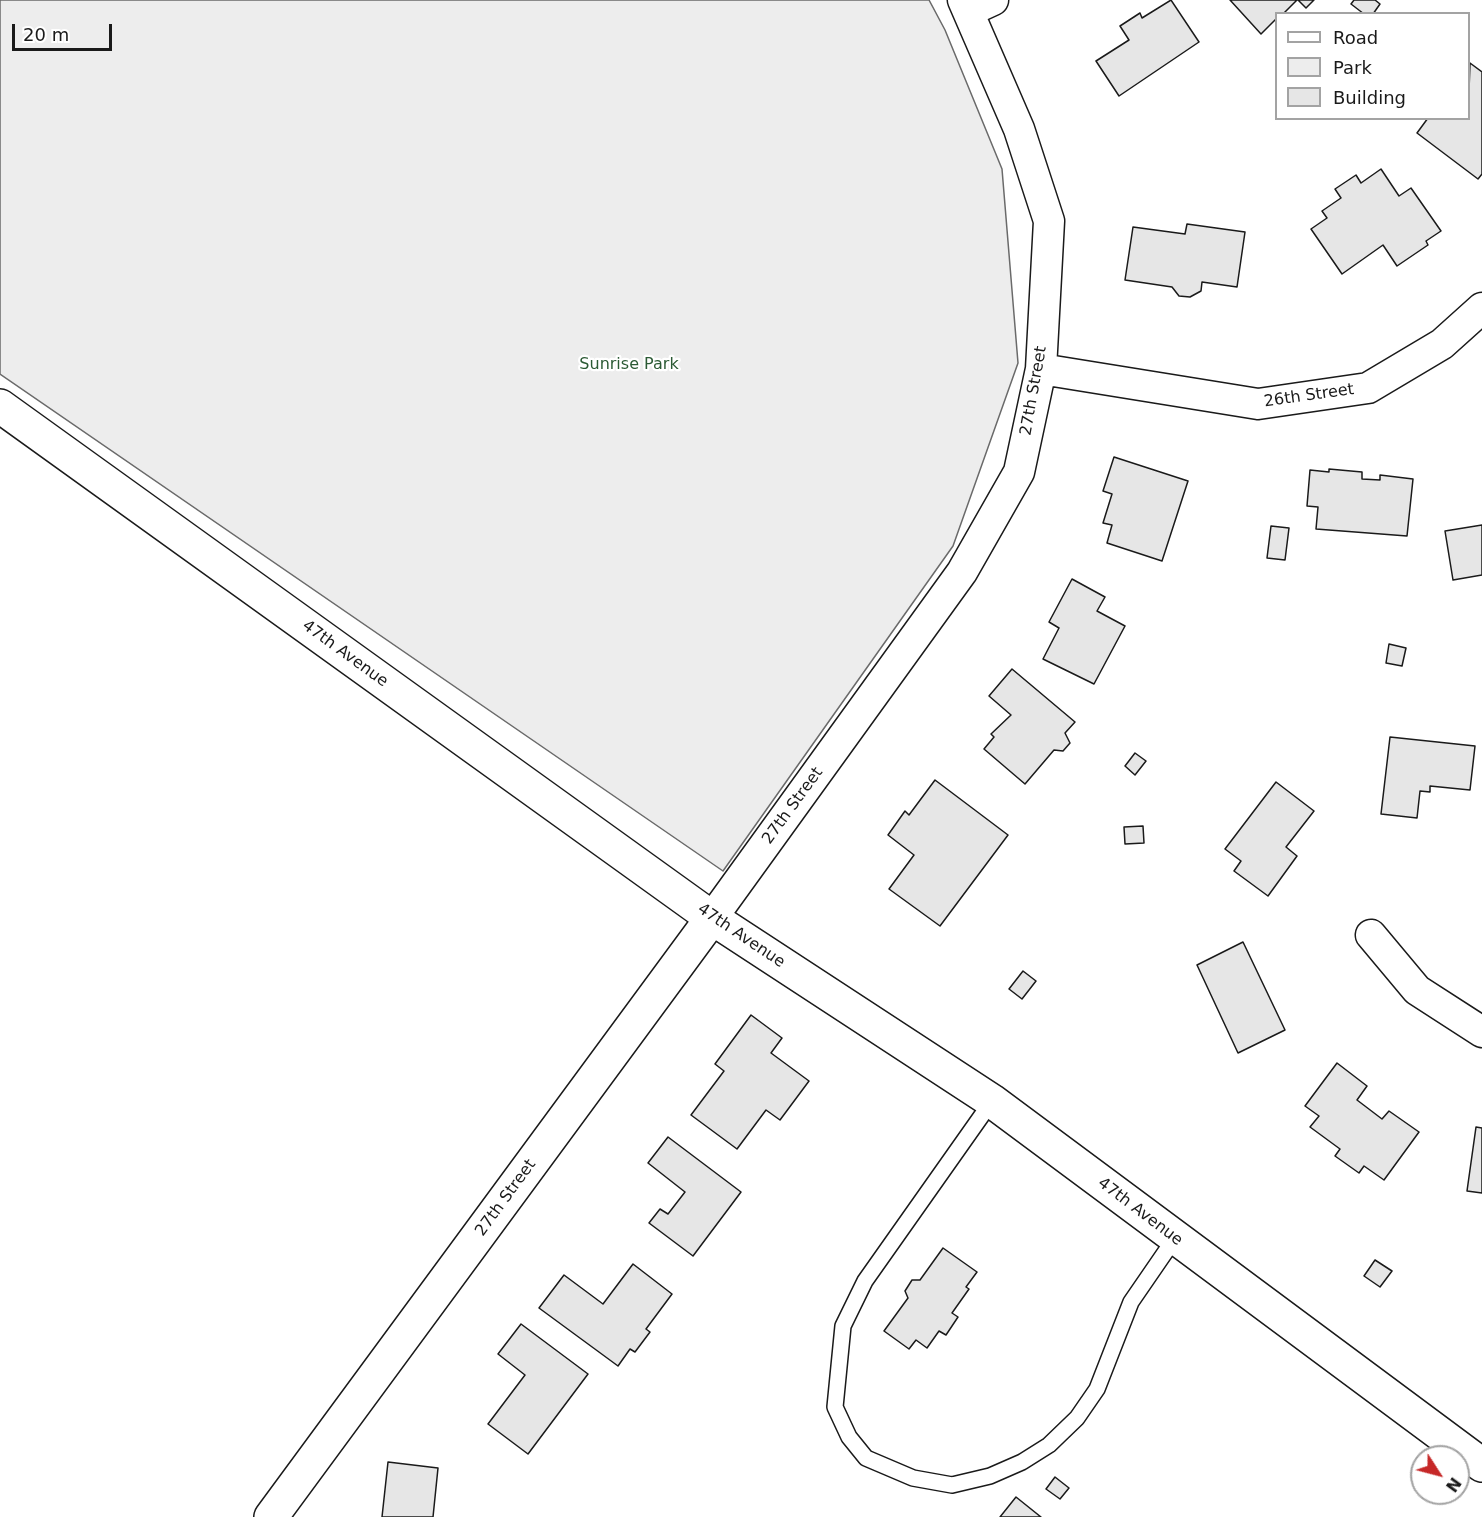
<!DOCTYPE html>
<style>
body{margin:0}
#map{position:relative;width:1482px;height:1517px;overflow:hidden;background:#fff;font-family:"DejaVu Sans",sans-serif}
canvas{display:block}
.legend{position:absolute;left:1275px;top:12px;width:195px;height:108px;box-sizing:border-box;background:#fff;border:2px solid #a3a3a3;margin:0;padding:8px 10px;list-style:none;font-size:18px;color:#1a1a1a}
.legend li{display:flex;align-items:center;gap:12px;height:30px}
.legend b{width:30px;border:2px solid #a3a3a3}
.north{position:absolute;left:1410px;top:1445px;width:60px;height:60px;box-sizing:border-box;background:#fff;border:2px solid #a3a3a3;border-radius:50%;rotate:126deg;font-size:16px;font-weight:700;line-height:24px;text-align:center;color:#1a1a1a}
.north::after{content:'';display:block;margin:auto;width:21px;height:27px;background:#c62828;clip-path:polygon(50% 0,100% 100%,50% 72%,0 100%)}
.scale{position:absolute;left:12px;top:24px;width:100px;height:27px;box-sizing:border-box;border:3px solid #1a1a1a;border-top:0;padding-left:8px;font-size:18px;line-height:21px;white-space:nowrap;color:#1a1a1a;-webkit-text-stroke:4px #fff;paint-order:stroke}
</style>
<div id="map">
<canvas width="1482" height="1517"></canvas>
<ul class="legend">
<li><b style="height:8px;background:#fff"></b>Road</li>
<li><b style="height:16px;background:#ededed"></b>Park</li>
<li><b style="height:16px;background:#e6e6e6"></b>Building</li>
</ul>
<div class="north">N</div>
<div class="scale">20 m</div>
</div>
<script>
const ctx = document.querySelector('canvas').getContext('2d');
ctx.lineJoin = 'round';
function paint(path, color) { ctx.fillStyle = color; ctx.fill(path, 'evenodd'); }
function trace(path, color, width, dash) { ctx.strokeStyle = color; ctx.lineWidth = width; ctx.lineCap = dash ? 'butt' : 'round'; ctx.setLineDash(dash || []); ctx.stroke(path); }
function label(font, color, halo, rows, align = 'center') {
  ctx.font = font + ' "DejaVu Sans",sans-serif'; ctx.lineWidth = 4.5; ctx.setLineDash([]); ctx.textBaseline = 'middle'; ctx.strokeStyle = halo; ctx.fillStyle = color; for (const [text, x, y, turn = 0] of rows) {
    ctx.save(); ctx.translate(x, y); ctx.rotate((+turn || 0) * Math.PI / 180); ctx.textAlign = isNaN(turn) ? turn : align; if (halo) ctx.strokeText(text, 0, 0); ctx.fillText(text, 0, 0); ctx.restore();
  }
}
const green = new Path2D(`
 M0,0H929L945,30L1002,169L1018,363L953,546L723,871L0,374Z`);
const building = new Path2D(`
 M1171,0L1199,42L1119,96L1096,61L1129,40L1120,26L1140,13L1142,18Z
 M1230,0H1297L1283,14H1276V19L1261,34Z
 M1298,0H1314L1306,8Z
 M1354,0H1375L1380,4L1373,14H1364L1351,4Z
 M1470,63L1482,72V174L1478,179L1417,133L1428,118H1468Z
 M1381,169L1399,196L1411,188L1441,231L1426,241L1428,245L1397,266L1383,245L1342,274L1311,229L1327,218L1322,211L1341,198L1335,189L1356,175L1361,183Z
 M1187,224L1245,232L1237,287L1202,282L1201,291L1190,297L1179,296L1172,287L1125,280L1133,227L1185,234Z
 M1114,457L1188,481L1162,561L1107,543L1112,525L1103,523L1112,494L1103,491Z
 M1329,469L1362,472V479L1380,480V475L1413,479L1407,536L1316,529L1318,507L1307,506L1310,470L1329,472Z
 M1482,525V575L1453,580L1445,531Z
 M1271,526L1289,528L1285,560L1267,558Z
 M1072,579L1105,597L1097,611L1125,626L1094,684L1043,659L1059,628L1049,622Z
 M1389,644L1406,648L1402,666L1386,663Z
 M1012,669L1075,722L1065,733L1070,743L1063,751L1054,750L1025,784L984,749L994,737L991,734L1011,715L989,696Z
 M1390,737L1475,746L1470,790L1430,786V792L1420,791L1417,818L1381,814Z
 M1135,753L1146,761L1135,775L1125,766Z
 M935,780L1008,835L940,926L889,889L914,855L888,835L905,811L909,815Z
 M1276,782L1314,811L1286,847L1297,856L1268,896L1234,871L1241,861L1225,849Z
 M1143,826L1144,843L1125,844L1124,827Z
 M1243,942L1285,1030L1238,1053L1197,965Z
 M1023,971L1036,981L1022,999L1009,989Z
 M751,1015L782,1038L771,1053L809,1081L780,1120L766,1110L737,1149L691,1115L724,1071L715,1064Z
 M1337,1063L1367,1086L1357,1100L1382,1119L1389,1111L1419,1132L1384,1180L1364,1166L1359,1173L1335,1156L1340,1149L1310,1127L1319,1116L1305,1106Z
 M1476,1127L1482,1128V1193L1467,1191Z
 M668,1137L741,1192L693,1256L649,1223L660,1209L668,1214L685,1192L648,1163Z
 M943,1248L977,1272L966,1287L969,1289L952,1313L958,1317L946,1335L939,1331L927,1348L916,1340L909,1349L884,1331L908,1298L905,1291L912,1280H920Z
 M1375,1260L1392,1271L1380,1287L1364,1276Z
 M633,1264L672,1294L646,1329L650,1332L635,1352L630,1349L618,1366L539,1308L564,1275L603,1304Z
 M521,1324L588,1374L528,1454L488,1424L525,1375L498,1354Z
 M388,1462L438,1468L433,1517H382Z
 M1055,1477L1069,1488L1060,1499L1046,1489Z
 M1016,1497L1041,1517H1000Z`);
const lane = new Path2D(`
 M992,1101L865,1281L843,1326L835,1407L849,1437L866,1458L913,1478L952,1485L990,1476L1022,1462L1049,1445L1077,1418L1097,1389L1131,1302L1175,1238`);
const street = new Path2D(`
 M969,11L993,0
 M1041,369L1258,404L1368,388L1442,344L1482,308
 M712,918L962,572L1019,472L1041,369L1049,221L1019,129L963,0
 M1371,935L1417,990L1482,1032`);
const secondary = new Path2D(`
 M0,406L712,918L992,1101L1482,1465
 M271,1517L712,918`);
const parkNames = [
 ["Sunrise Park",629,365]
];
const streetNames = [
 ["27th Street",1034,391,-80],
 ["26th Street",1309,396,-8],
 ["47th Avenue",345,654,36],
 ["27th Street",793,806,-54],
 ["47th Avenue",741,936,34],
 ["27th Street",506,1198,-54],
 ["47th Avenue",1140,1212,37]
];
paint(green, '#ededed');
trace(green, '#6a6a6a', 1.5);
paint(building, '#e6e6e6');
trace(building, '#1a1a1a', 1.5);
trace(lane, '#1a1a1a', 18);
trace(street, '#1a1a1a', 33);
trace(secondary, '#1a1a1a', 36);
trace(lane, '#fff', 15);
trace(street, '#fff', 30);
trace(secondary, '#fff', 33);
label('16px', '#2b5a34', '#fff', parkNames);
label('16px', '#1a1a1a', '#fff', streetNames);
</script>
